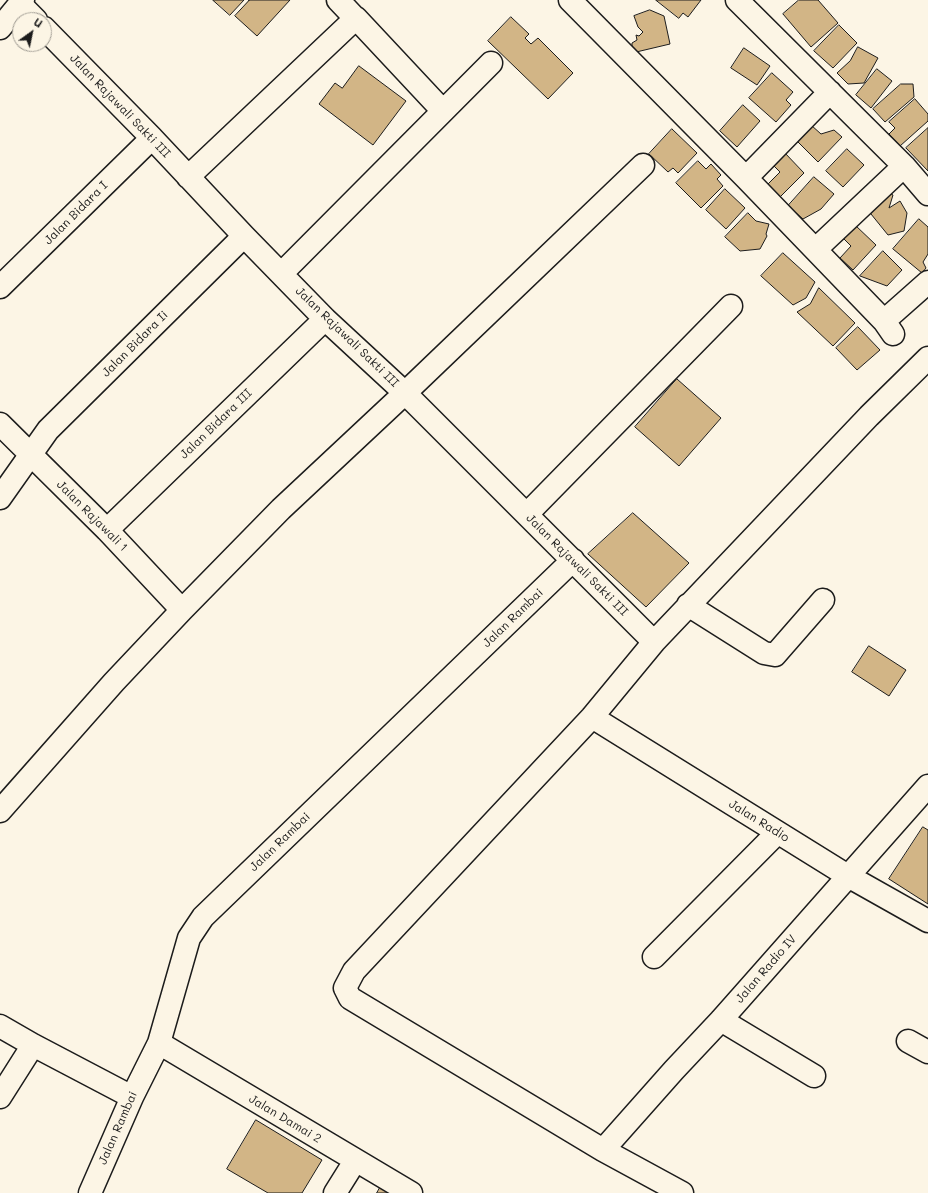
<!DOCTYPE html>
<style>
body{margin:0}
#map{position:relative;width:928px;height:1193px;overflow:hidden;background:#fcf5e5;font-family:Mali,sans-serif}
canvas{display:block}
.north{position:absolute;left:12px;top:12px;width:40px;height:40px;box-sizing:border-box;background:#fcf5e5;border:1px solid #a29e95;border-radius:50%;rotate:33deg;font-size:11px;font-weight:700;line-height:16px;text-align:center;color:#1c1c1c}
.north::after{content:'';display:block;margin:auto;width:14px;height:18px;background:#1c1c1c;clip-path:polygon(50% 0,100% 100%,50% 72%,0 100%)}
</style>
<div id="map">
<canvas width="928" height="1193"></canvas>
<div class="north">U</div>
</div>
<script>
const ctx = document.querySelector('canvas').getContext('2d');
ctx.lineJoin = 'round';
function paint(path, color) { ctx.fillStyle = color; ctx.fill(path, 'evenodd'); }
function trace(path, color, width, dash) { ctx.strokeStyle = color; ctx.lineWidth = width; ctx.lineCap = dash ? 'butt' : 'round'; ctx.setLineDash(dash || []); ctx.stroke(path); }
function label(font, color, halo, rows, align = 'center') {
  ctx.font = font + ' Mali,sans-serif'; ctx.lineWidth = 4; ctx.setLineDash([]); ctx.textBaseline = 'middle'; ctx.strokeStyle = halo; ctx.fillStyle = color; for (const [text, x, y, turn = 0] of rows) {
    ctx.save(); ctx.translate(x, y); ctx.rotate((+turn || 0) * Math.PI / 180); ctx.textAlign = isNaN(turn) ? turn : align; if (halo) ctx.strokeText(text, 0, 0); ctx.fillText(text, 0, 0); ctx.restore();
  }
}
const building = new Path2D(`
 M213,0H244L230,15Z
 M249,0H248H290L257,36L235,16Z
 M656,0H701L688,17L683,13L679,18Z
 M799,0H818L838,23L811,47L783,14Z
 M650,10L664,16L670,44L632,53V43L637,40L636,35L639,36L643,32L638,27L634,16Z
 M511,17L529,34L525,38L531,44L538,38L573,73L548,99L488,41Z
 M839,25L857,43L833,68L814,51Z
 M858,47L878,58L864,83L848,84L837,73L850,61Z
 M744,48L770,66L757,85L731,68Z
 M359,66L406,101L373,145L319,104L335,83L342,88Z
 M877,69L892,81L871,108L856,95Z
 M772,73L793,92L786,100L791,105L776,122L749,98Z
 M901,84H913L914,97L885,122L873,109Z
 M915,99L928,114V121L900,146L889,134L895,128L889,122Z
 M743,105L760,121L737,147L720,131Z
 M811,125L821,134L834,130L842,137L818,162L797,141Z
 M928,128V171L906,148Z
 M672,129L697,153L678,173L673,168L668,172L649,154Z
 M847,149L864,165L843,187L826,171Z
 M784,152L804,173L780,197L768,184L780,172L772,164Z
 M698,161L706,169L711,164L721,175L717,179L723,186L701,208L676,183Z
 M814,177L834,194L821,209L803,219L788,206Z
 M725,189L745,208L726,229L706,210Z
 M886,191L893,195L889,208L900,201L907,213L904,231L888,235L871,214Z
 M748,213L756,221L769,224L766,234L767,236L760,249L740,251L725,237Z
 M919,219L928,227V254L923,262L926,268L922,273L893,249Z
 M855,225L876,245L853,270L840,258L851,246L843,238Z
 M883,251L902,270L887,286L860,276Z
 M783,253L815,282L806,298L793,305L761,276Z
 M819,288L855,323L833,346L797,312L810,304Z
 M858,327L880,350L857,370L836,348Z
 M677,379L721,418L679,466L635,427Z
 M633,513L689,563L646,607L588,554Z
 M869,646L906,670L889,696L852,672Z
 M923,827L928,830V904L889,879Z
 M256,1120L322,1160L302,1193H268L227,1169Z
 M381,1186L392,1193H377Z`);
const street = new Path2D(`
 M338,0L356,19
 M570,0L746,178L884,321L893,334
 M737,0L904,166L928,194
 M20,4L36,20
 M44,28L152,138L244,236L325,319L405,393L654,642
 M188,177L356,18L443,111
 M746,178L830,92
 M816,249L904,166
 M281,274L491,63
 M0,287L152,138
 M884,321L928,282
 M0,424L107,530L182,610
 M0,498L48,430L244,236
 M527,514L731,306
 M107,530L325,319
 M688,605L764,653L775,655L823,600
 M592,717L848,876L928,921
 M0,811L114,682L182,610L281,509L405,393L643,165
 M654,957L777,833
 M721,1020L814,1076
 M0,1026L33,1045L132,1097
 M908,1041L928,1052
 M159,1043L411,1193
 M0,1097L33,1045
 M603,1150L674,1070L721,1020L928,786
 M90,1193L132,1097L159,1043L189,938L203,917L573,560
 M335,1193L355,1161
 M682,1193L603,1150L350,998L345,988L354,971L592,717L654,642L869,416L928,358`);
const secondary = new Path2D(`
 M0,28L23,0`);
const streetNames = [
 ["Jalan Rajawali Sakti III",120,106,46],
 ["Jalan Bidara I",76,213,-45],
 ["Jalan Rajawali Sakti III",347,337,44],
 ["Jalan Bidara Ii",135,344,-45],
 ["Jalan Bidara III",216,424,-44],
 ["Jalan Rajawali 1",92,516,45],
 ["Jalan Rajawali Sakti III",577,565,45],
 ["Jalan Rambai",513,618,-44],
 ["Jalan Radio",759,821,32],
 ["Jalan Rambai",280,842,-44],
 ["Jalan Radio IV",766,969,-49],
 ["Jalan Damai 2",285,1119,31],
 ["Jalan Rambai",118,1128,-66]
];
paint(building, '#d2b586');
trace(building, '#1c1c1c', 1);
trace(street, '#1c1c1c', 25);
trace(secondary, '#1c1c1c', 25);
trace(street, '#fcf5e5', 22);
trace(secondary, '#fcf5e5', 22);
label('12px', '#1c1c1c', '#fcf5e5', streetNames);
</script>
